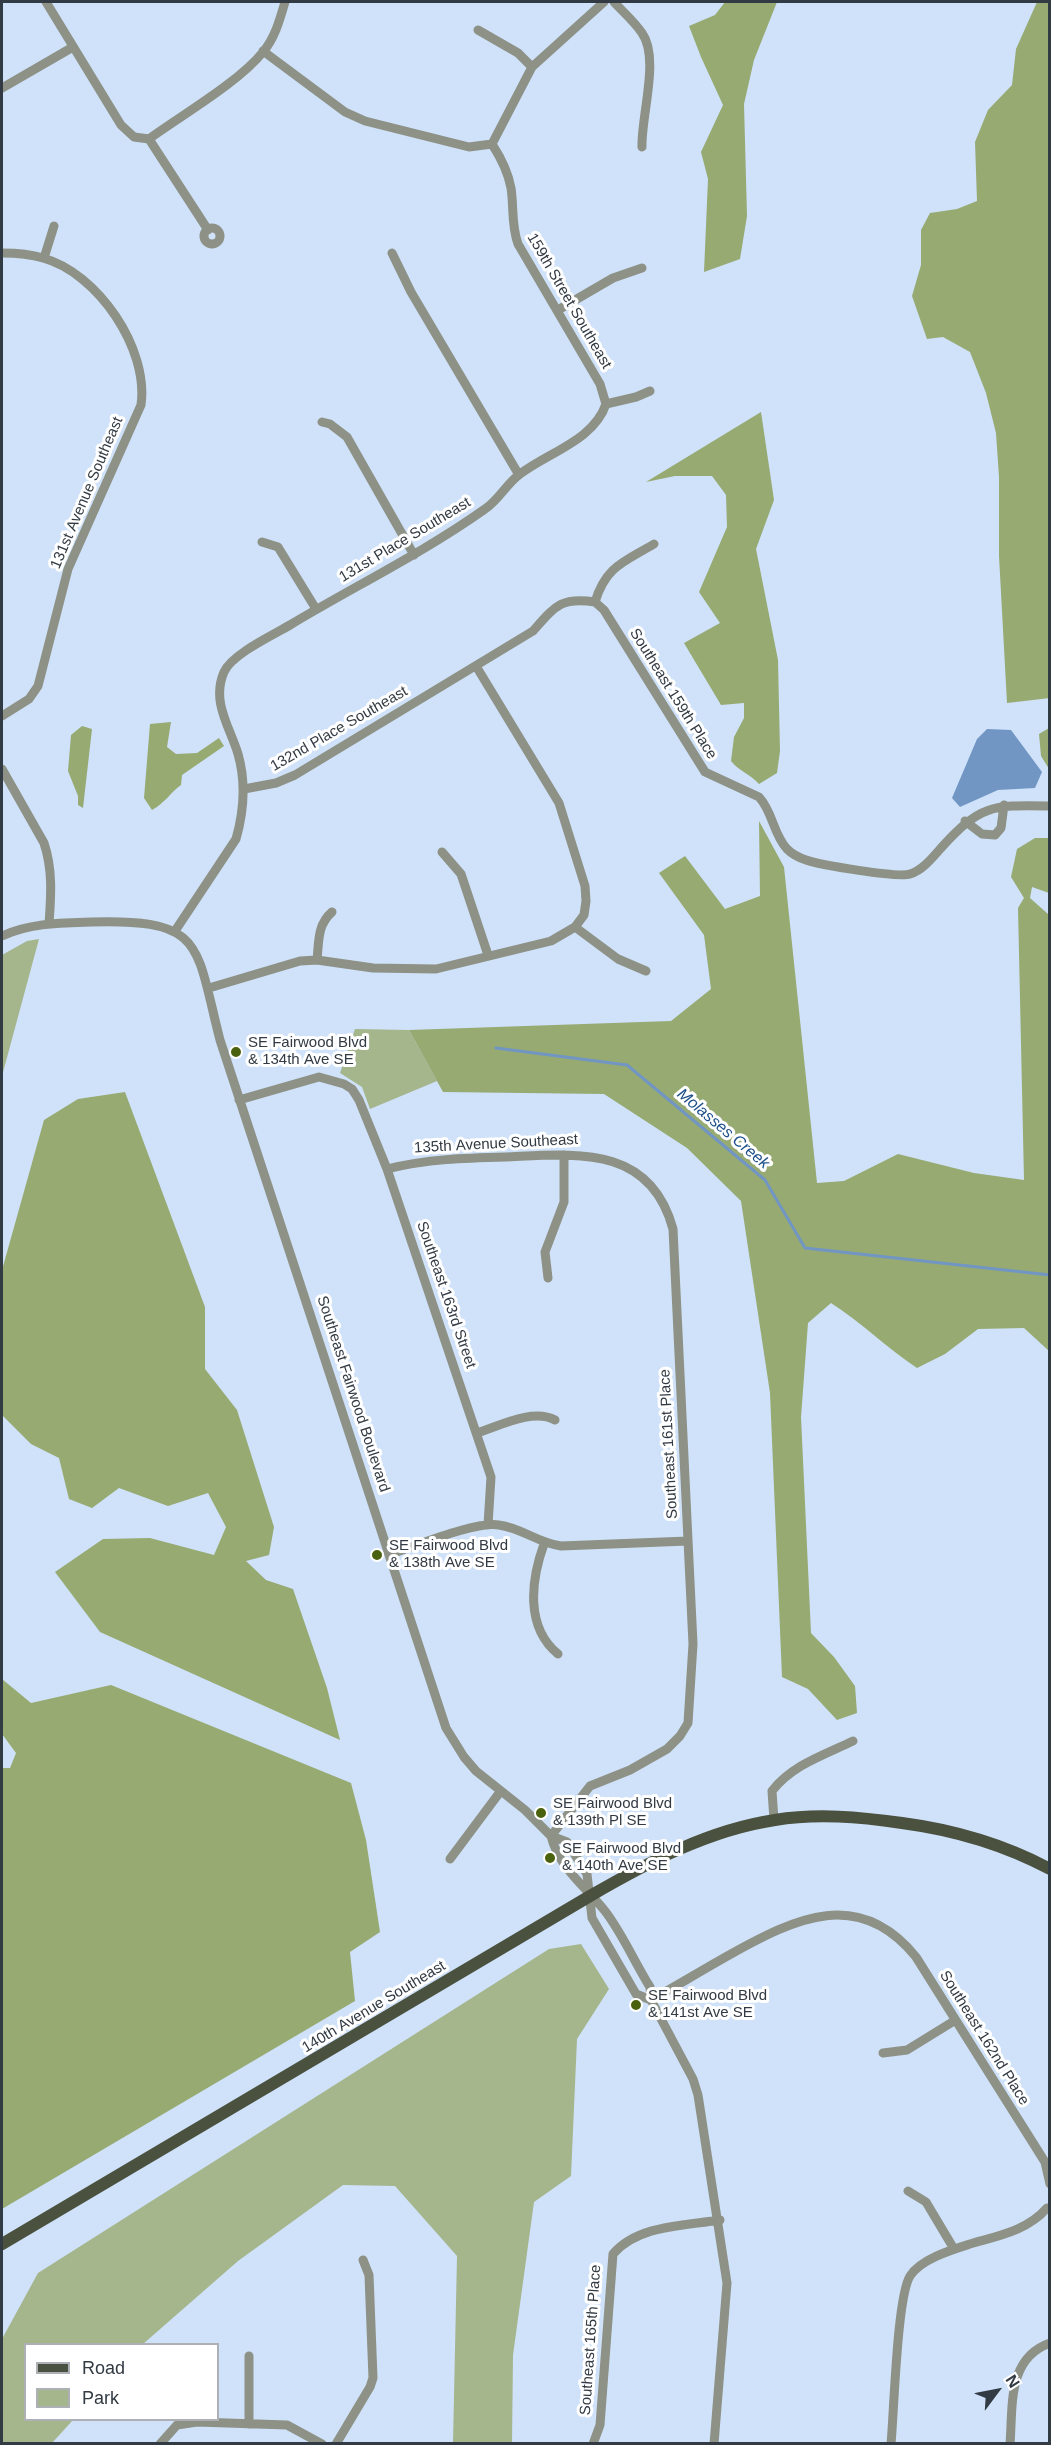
<!DOCTYPE html>
<style>
body{margin:0}
#map{position:relative;width:1051px;height:2445px;overflow:hidden;background:#cfe2f9;font-family:Helvetica,sans-serif}
canvas{display:block}
.frame{position:absolute;inset:0;border:3px solid #323a43;pointer-events:none}
.legend{position:absolute;left:24px;top:2343px;width:195px;height:78px;box-sizing:border-box;background:#fff;border:2px solid #adb0b4;margin:0;padding:8px 10px;list-style:none;font-size:18px;color:#323a43}
.legend li{display:flex;align-items:center;gap:12px;height:30px}
.legend b{width:30px;border:2px solid #adb0b4}
.north{position:absolute;left:967px;top:2361px;width:60px;height:60px;-webkit-text-stroke:4px #fff;paint-order:stroke;rotate:58deg;font-size:16px;font-weight:700;line-height:24px;text-align:center;color:#323a43}
.north::after{content:'';display:block;margin:auto;width:21px;height:27px;background:#323a43;clip-path:polygon(50% 0,100% 100%,50% 72%,0 100%)}
</style>
<div id="map">
<canvas width="1051" height="2445"></canvas>
<div class="frame"></div>
<ul class="legend">
<li><b style="height:8px;background:#4a513e"></b>Road</li>
<li><b style="height:16px;background:#a5b58c"></b>Park</li>
</ul>
<div class="north">N</div>
</div>
<script>
const ctx = document.querySelector('canvas').getContext('2d');
ctx.lineJoin = 'round';
function paint(path, color) { ctx.fillStyle = color; ctx.fill(path, 'evenodd'); }
function trace(path, color, width, dash) { ctx.strokeStyle = color; ctx.lineWidth = width; ctx.lineCap = dash ? 'butt' : 'round'; ctx.setLineDash(dash || []); ctx.stroke(path); }
function label(font, color, halo, rows, align = 'center') {
  ctx.font = font + ' Helvetica,sans-serif'; ctx.lineWidth = 6; ctx.setLineDash([]); ctx.textBaseline = 'middle'; ctx.strokeStyle = halo; ctx.fillStyle = color; for (const [text, x, y, turn = 0] of rows) {
    ctx.save(); ctx.translate(x, y); ctx.rotate((+turn || 0) * Math.PI / 180); ctx.textAlign = isNaN(turn) ? turn : align; if (halo) ctx.strokeText(text, 0, 0); ctx.fillText(text, 0, 0); ctx.restore();
  }
}
const green = new Path2D(`
 M39,939L2,1076V955L27,941Z
 M355,1029L409,1030L437,1081L370,1109L362,1087L340,1073Z
 M581,1944L609,1989L577,2039L571,2176L534,2202L513,2355L512,2443H453L457,2256L395,2186L343,2185L238,2261L143,2344H26V2420H73L52,2443H2V2339L38,2273L549,1949Z`);
const forest = new Path2D(`
 M725,2H777L754,60L744,104L747,216L740,259L704,272L708,179L701,152L723,105L701,57L689,26L715,15Z
 M1037,2H1050V698L1007,703L999,556V477L996,433L986,393L970,352L943,337L927,339L912,296L921,265V230L930,213L957,209L977,201L975,142L988,110L1012,85L1016,49Z
 M761,412L774,500L756,549L778,660L780,751L777,773L759,784C750,774 739,771 731,761L734,737L744,718V703L721,705L684,643L720,623L699,592L727,527L726,495L712,476H675L646,482Z
 M171,722L167,747L176,754L197,753L219,738L224,746L182,775L181,785C170,793 165,803 152,810L144,798L150,724Z
 M82,726L92,729L83,808L78,805V796L68,771L71,735Z
 M1049,728V769L1041,756L1039,734Z
 M759,821L784,867L817,1183L844,1181L898,1154L974,1173L1024,1180L1018,908L1024,898L1011,877L1017,849L1035,838H1049V893L1032,887L1030,898L1048,914L1049,923V1351L1024,1328L978,1329L945,1354L917,1368C887,1348 862,1323 831,1303L808,1323L801,1417L811,1633L834,1657L855,1686L857,1713L837,1720L808,1689L782,1677L770,1393L741,1201L687,1148L604,1094L443,1092L409,1030L671,1021L711,989L704,935L659,873L685,856L725,909L760,896Z
 M125,1092L205,1307V1369L237,1410L274,1527L269,1555L246,1561L266,1580L293,1589L327,1688L340,1740L100,1632L55,1572L103,1539L150,1538L214,1555L226,1527L208,1493L168,1506L119,1488L92,1508L69,1499L59,1458L31,1444L2,1415V1270L44,1120L78,1099Z
 M2,1679L31,1703L111,1685L351,1783L366,1840L380,1932L350,1952L355,2001L2,2209V1768H10L16,1753L2,1734Z`);
const water = new Path2D(`
 M987,729L1011,730L1042,772L1035,788L998,790L960,807L952,798L977,739Z`);
const stream = new Path2D(`
 M496,1048L627,1065L765,1180L805,1248L1050,1275`);
const minor = new Path2D(`
 M46,2L121,125L134,137L149,139L208,230
 M614,2C623,12 634,21 642,33C660,58 641,116 642,147
 M478,30L518,53L532,67
 M263,51L345,112L365,121L469,147L492,144
 M2,88L73,47
 M149,139C182,115 239,82 263,52C275,38 280,19 285,2
 M492,144C501,158 508,171 511,188C514,207 511,225 518,244L600,384L606,404
 M492,144L532,67L604,2
 M204 236a8 8 0 1 1 16 0a8 8 0 1 1-16 0Z
 M2,253C15,253 30,254 43,258C98,273 149,349 141,405L68,569L38,686L29,699L2,716
 M392,253L411,292L519,475
 M44,258L54,226
 M558,310L613,278L642,268
 M606,404L636,397L650,391
 M322,422L330,424L347,437L414,555
 M262,542L278,547L316,609
 M595,602L604,610L705,772L759,797C773,812 773,834 787,849C792,854 800,858 806,860C821,865 897,878 910,874C923,870 933,857 941,848C981,804 992,805 1050,806
 M2,769L44,843C53,870 51,896 49,924
 M244,789L276,783L295,775L533,631C555,606 561,597 595,602C606,566 624,562 654,544
 M965,821L982,834L995,835L1001,828L1004,805
 M442,852L461,874L488,955
 M575,927L618,959L646,971
 M175,931L236,839C244,811 246,782 238,754C230,727 211,702 224,672C232,654 273,635 290,625C355,586 423,553 485,509C499,500 507,483 520,474C549,452 594,440 606,404
 M2,936C30,923 61,923 91,922C205,919 195,943 220,1040L446,1728L464,1757L476,1771L525,1810L551,1836L567,1842L587,1874L592,1918L636,1994L651,2000
 M317,960C319,942 317,925 332,912
 M209,988L300,961L317,960L373,968L436,969L551,941L575,927L584,915L586,901L585,886L559,803L476,666
 M239,1100L319,1077L344,1084L352,1089L359,1100L387,1169L491,1477L488,1525
 M387,1169C427,1159 465,1158 506,1157C575,1154 650,1144 673,1229L693,1644L688,1723L680,1736L667,1749L630,1770L590,1786L551,1836
 M548,1278L545,1252L564,1202V1155
 M477,1433C499,1426 533,1408 555,1420
 M544,1544C531,1580 525,1627 558,1654
 M390,1554C416,1546 475,1521 499,1525C522,1528 538,1543 561,1546L688,1541
 M774,1820L772,1791C792,1765 824,1755 853,1741
 M551,1836C559,1868 585,1886 605,1911C622,1933 635,1963 650,1987L651,2000L693,2079L698,2095L727,2283L714,2444
 M450,1859L500,1792
 M651,2000C678,1985 704,1969 731,1954C796,1918 859,1887 916,1957L1045,2162L1050,2184
 M883,2053L907,2050L954,2021
 M908,2191L926,2202L954,2249
 M249,2424V2356
 M160,2444L177,2425L197,2422L287,2425L322,2444
 M336,2444L370,2387L373,2378L369,2275L363,2260
 M593,2444L600,2425L613,2254C638,2225 683,2226 720,2220
 M891,2444C894,2412 897,2297 910,2276C921,2259 951,2250 970,2244C997,2236 1027,2231 1047,2208
 M1010,2444C1013,2406 1007,2358 1050,2343`);
const major = new Path2D(`
 M2,2244L590,1896C647,1863 708,1830 775,1820C817,1813 860,1817 902,1823C955,1830 1003,1844 1050,1869`);
const markers = [
 [236,1052,6,"#4a610e"],
 [377,1555,6,"#4a610e"],
 [541,1813,6,"#4a610e"],
 [550,1858,6,"#4a610e"],
 [636,2005,6,"#4a610e"]
];
const streetNames = [
 ["159th Street Southeast",569,301,60],
 ["131st Avenue Southeast",87,493,-67],
 ["131st Place Southeast",405,540,-31],
 ["Southeast 159th Place",673,694,58],
 ["132nd Place Southeast",339,729,-30],
 ["135th Avenue Southeast",496,1144,-3],
 ["Southeast 163rd Street",446,1295,71],
 ["Southeast Fairwood Boulevard",353,1394,72],
 ["Southeast 161st Place",669,1444,-93],
 ["140th Avenue Southeast",374,2007,-31],
 ["Southeast 162nd Place",984,2038,58],
 ["Southeast 165th Place",591,2340,-86]
];
const poiNames = [
 ["SE Fairwood Blvd",248,1043],
 ["& 134th Ave SE",248,1060],
 ["SE Fairwood Blvd",389,1546],
 ["& 138th Ave SE",389,1563],
 ["SE Fairwood Blvd",553,1804],
 ["& 139th Pl SE",553,1821],
 ["SE Fairwood Blvd",562,1849],
 ["& 140th Ave SE",562,1866],
 ["SE Fairwood Blvd",648,1996],
 ["& 141st Ave SE",648,2013]
];
const waterNames = [
 ["Molasses Creek",723,1129,40]
];
paint(green, '#a5b58c');
paint(forest, '#96aa72');
paint(water, '#7196c4');
trace(stream, '#7196c4', 3);
trace(minor, '#8d9186', 9);
trace(major, '#4a513e', 12);
for (const [x, y, r, color] of markers) { const dot = new Path2D(); dot.arc(x, y, r, 0, 2 * Math.PI); ctx.fillStyle = color; ctx.fill(dot); trace(dot, '#fff', 2); }
label('15px', '#323a43', '#fff', streetNames);
label('15px', '#323a43', '#fff', poiNames, 'left');
label('italic 16px', '#1c4f89', '#fff', waterNames);
</script>
